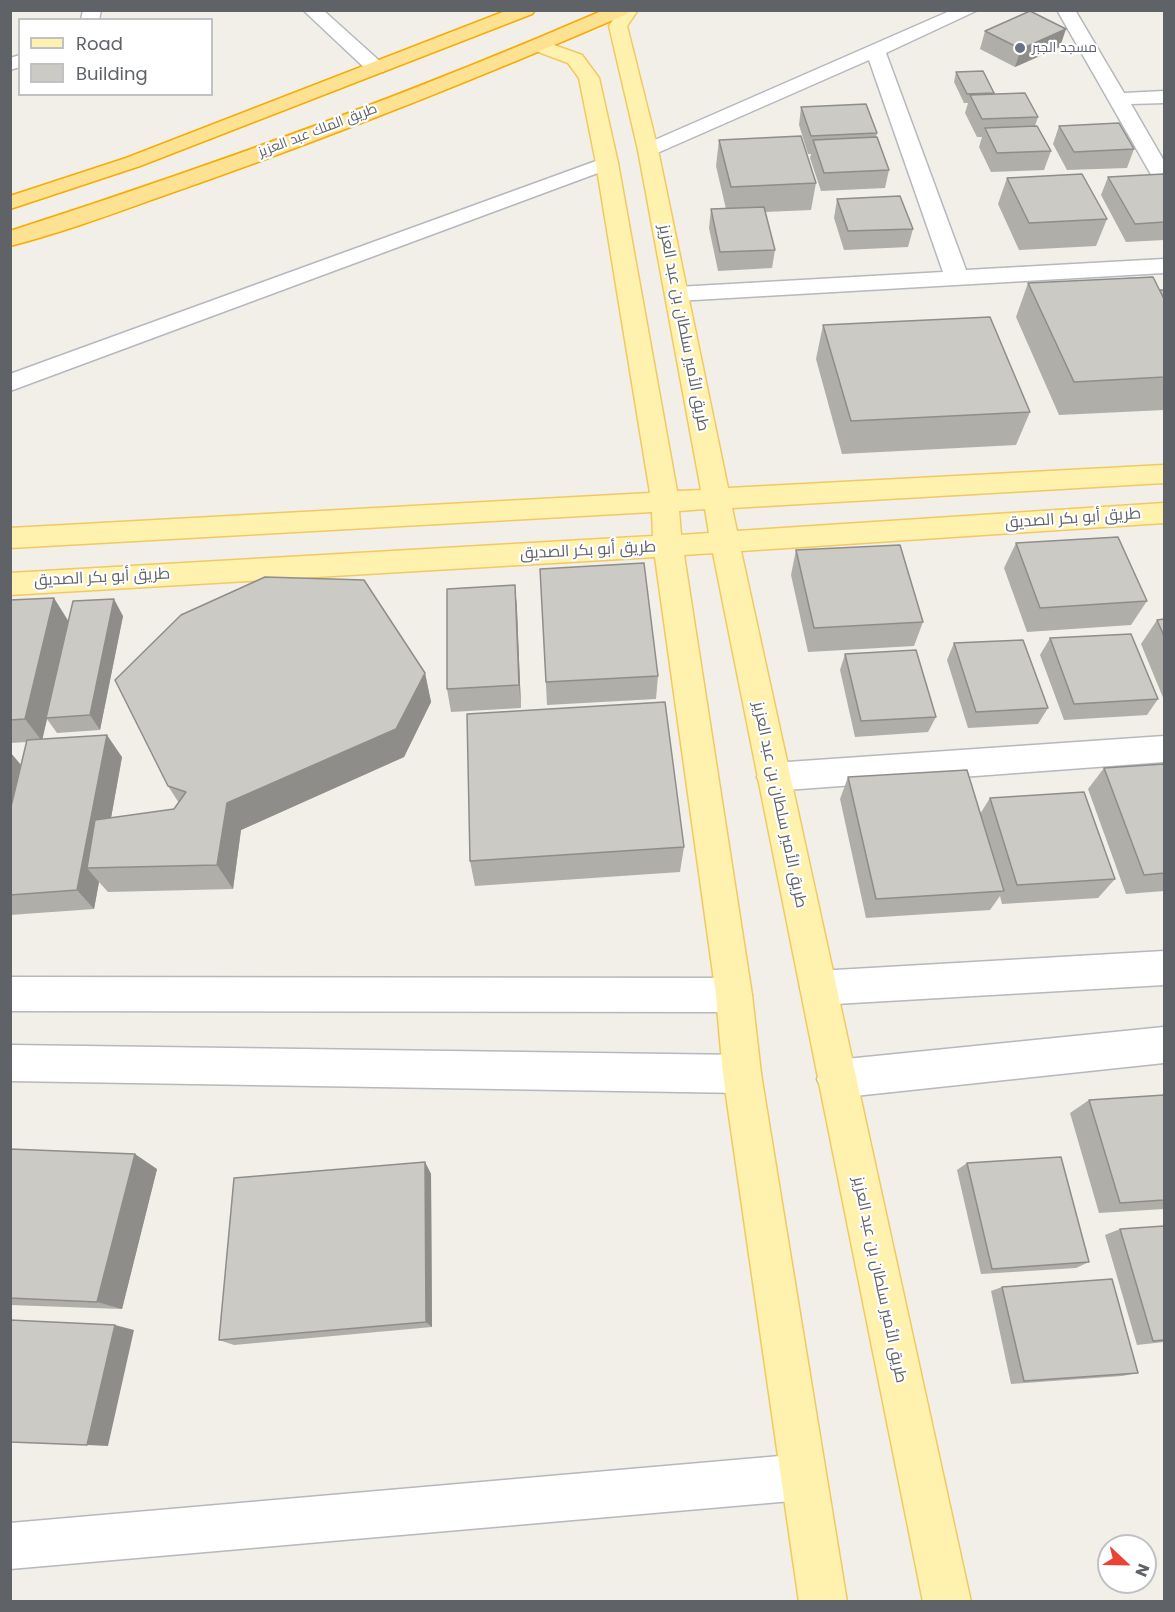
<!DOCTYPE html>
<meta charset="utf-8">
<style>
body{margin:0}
#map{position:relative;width:1175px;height:1612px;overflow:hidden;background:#f1efe8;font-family:Poppins,sans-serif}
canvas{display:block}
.frame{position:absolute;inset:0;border:12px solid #5f6368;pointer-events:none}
.legend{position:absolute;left:18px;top:18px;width:195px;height:78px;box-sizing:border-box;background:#fff;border:2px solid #bfc1c3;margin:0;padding:8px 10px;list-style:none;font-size:18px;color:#5f6368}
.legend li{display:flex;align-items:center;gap:12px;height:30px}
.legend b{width:30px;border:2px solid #bfc1c3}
.north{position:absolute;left:1097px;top:1534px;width:60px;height:60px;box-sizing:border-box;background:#fff;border:2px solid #bfc1c3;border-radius:50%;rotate:112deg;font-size:16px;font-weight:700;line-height:24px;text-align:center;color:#5f6368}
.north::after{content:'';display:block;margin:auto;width:21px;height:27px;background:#ea4335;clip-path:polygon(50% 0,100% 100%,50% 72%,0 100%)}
</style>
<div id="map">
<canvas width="1175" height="1612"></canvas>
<div class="frame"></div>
<ul class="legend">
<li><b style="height:8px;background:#fff2af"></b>Road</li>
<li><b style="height:16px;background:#cccac5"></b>Building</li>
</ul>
<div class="north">N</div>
</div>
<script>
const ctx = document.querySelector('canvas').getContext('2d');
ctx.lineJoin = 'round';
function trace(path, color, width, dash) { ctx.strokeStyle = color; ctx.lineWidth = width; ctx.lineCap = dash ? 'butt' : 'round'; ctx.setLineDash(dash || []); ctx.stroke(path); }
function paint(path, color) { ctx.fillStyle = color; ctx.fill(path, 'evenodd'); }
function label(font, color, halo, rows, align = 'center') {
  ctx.font = font + ' Poppins,Cairo,sans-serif'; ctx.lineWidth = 4.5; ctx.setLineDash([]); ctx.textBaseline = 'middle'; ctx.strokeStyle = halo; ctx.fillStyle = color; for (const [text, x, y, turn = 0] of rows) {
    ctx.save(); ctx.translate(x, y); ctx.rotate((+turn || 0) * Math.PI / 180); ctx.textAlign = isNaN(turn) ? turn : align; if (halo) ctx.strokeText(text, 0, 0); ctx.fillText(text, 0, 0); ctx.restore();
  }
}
const minor = new Path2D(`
 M83,10H101L99,20H81Z
 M303,10H323L383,64L386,68L383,72H369Z
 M952,10H978L886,53L966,270L1164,259V273L677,301L669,299L665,294L669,289L677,287L943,272L869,60L655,154H641L638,150L641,146Z
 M1057,10H1075L1124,93L1164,91V103L1131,104L1164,161V184L1156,183L1153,178Z
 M20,55V67L10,70V58Z
 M607,157L614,159L618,163L614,167L10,391V374Z
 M1164,736V762L773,791L762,787L757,777L762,767L773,763Z
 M1164,951V985L818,1005L805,1000L800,988L805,976L818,971Z
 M10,977L734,978L747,983L752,995L747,1007L734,1012L10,1011Z
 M1164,1027V1063L836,1098L823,1092L817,1079L823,1066L836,1060Z
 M10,1045L742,1055L755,1061L761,1074L755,1087L742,1093L10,1081Z
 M803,1454L819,1461L826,1477L819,1493L803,1500L10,1569V1523Z`);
const major = new Path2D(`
 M619,10H638L627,26L658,150L728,488L1164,465V483L732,508L737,531L1164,503V523L741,551L971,1602H923L713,553L684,555L752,995L761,1074L847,1602H799L723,1074L716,995L655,557L10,595V573L653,536L652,512L10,548V528L650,493L596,163L579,78L568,63L533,50L530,46L540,40L582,55L599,78L618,163L677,491L701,490L638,150L609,26ZM705,509L709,533L681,535L679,511Z`);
const highway = new Path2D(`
 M508,10H535L532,14L140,166L10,209V196L126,158Z
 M604,10H630L627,14C488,74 348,130 205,181C141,203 76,229 10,246V231C212,166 410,94 604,10Z`);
const wall = new Path2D(`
 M985,31L1060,47L1015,67L980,49Z
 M956,72L994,93L993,94L1038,117L1035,126L1051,151L1044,170L991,172L979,147L982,137H977L965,113L968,103H964L954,82Z
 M801,107L877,133L876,137L889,170L885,188L821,191L810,158L811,154H808L799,125Z
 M1059,126L1134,149L1127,168L1067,170L1053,144Z
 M719,140L816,183L811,210L765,212L775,250L772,268L718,271L709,228L711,209H726L716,166Z
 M1164,176V240L1126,242L1101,195L1108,177Z
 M1007,178L1107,219L1096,246L1019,250L998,204Z
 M837,199L913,229L908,247L844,250L834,218Z
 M1028,283L1164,290V410L1059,415L1016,317Z
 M823,325L1030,412L1016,445L842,454L816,359Z
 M1016,543L1147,601L1131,625L1027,632L1004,568Z
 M796,550L923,622L914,646L808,652L791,575Z
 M540,569L658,676L656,699L547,705Z
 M515,585L517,610L521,708L451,712L447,689Z
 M10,600L69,621L123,616L100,730L57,733L47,719L42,739L122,757L111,818L174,809L179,803L168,786L425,673L431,702L404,757L241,830L233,889L108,892L99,882L94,909L10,915V752L21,765L27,742L10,743Z
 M1164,619V700L1141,644L1157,620Z
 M1050,638L1158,699L1147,715L1064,720L1040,655Z
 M954,643L1048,708L1038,724L968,728L947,660Z
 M845,654L936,717L928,732L855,737L840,670Z
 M1164,764V891L1126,894L1088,789L1104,768Z
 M848,777L980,814L990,798L1115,879L1098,898L1002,904L1000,896L990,910L866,918L840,799Z
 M684,847L680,872L475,886L470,861Z
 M1164,1095V1209L1099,1213L1070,1113L1089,1100Z
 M10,1149L157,1169L122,1309L10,1305Z
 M425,1162L431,1174L432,1327L234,1345L219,1340Z
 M967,1163L1089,1262L1076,1268L981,1274L957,1170Z
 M1164,1226V1342L1137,1345L1105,1235L1120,1229Z
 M1002,1287L1138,1373L1122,1376L1011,1384L991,1291Z`);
const shadedWall = new Path2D(`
 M1066,29L1060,47L1015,67L1021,49Z
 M515,585L517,610L521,708L519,685Z
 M54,598L69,622L46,718L47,719L42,741L25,719Z
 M114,599L123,616L100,730L90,715Z
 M425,673L431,702L404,757L241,830L233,889L217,865L227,803Z
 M107,735L122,757L102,868H87L99,882L94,909L77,890Z
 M10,752L26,771L10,836Z
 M135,1154L157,1169L122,1309L97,1302Z
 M425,1162L431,1174L432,1327L426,1322Z
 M115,1325L134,1330L108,1446L87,1445Z`);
const building = new Path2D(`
 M1030,11L1066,29L1021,49L985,31Z
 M983,71L994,93L967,94L956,72Z
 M1025,93L1038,117L982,119L970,95Z
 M866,104L877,133L811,136L801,107Z
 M1119,123L1134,149L1074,152L1059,126Z
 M1037,126L1051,151L997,153L985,128Z
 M801,136L816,183L731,187L719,140Z
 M877,137L889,170L824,173L813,140Z
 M1082,174L1107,219L1029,223L1007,178Z
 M1163,174L1164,176V222L1135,224L1108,177Z
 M900,196L913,229L848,231L837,199Z
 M764,207L775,250L720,252L711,209Z
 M1153,277L1164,299V377L1074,382L1028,283Z
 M1160,290H1164V299Z
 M990,317L1030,412L851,421L823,325Z
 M1118,537L1147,601L1040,608L1016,543Z
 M900,545L923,622L814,628L796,550Z
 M644,563L658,676L546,682L540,569Z
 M265,577L364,580L425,673L396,729L227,803L217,865L87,868L95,820L174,809L186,792L168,786L115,680L181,615Z
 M515,585L519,685L447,689V589Z
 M54,598L25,719L10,720V600Z
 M114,599L90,715L46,718L73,601Z
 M1164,619V636L1157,620Z
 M1131,634L1158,699L1074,704L1050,638Z
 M1023,640L1048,708L976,712L954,643Z
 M916,650L936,717L861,721L845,654Z
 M665,702L684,847L470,861L467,714Z
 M107,735L77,890L10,895V811L27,740Z
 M1164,764V873L1144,875L1104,768Z
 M967,770L1004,891L876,899L848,777Z
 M1084,792L1115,879L1017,885L990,798Z
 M1164,1095V1200L1120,1203L1089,1100Z
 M10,1149L135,1154L97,1302L10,1298Z
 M1061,1157L1089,1262L992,1269L967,1163Z
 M425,1162L426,1322L219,1340L234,1178Z
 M1164,1226V1340L1153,1341L1120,1229Z
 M1112,1279L1138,1373L1024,1381L1002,1287Z
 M10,1320L115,1325L87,1445L10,1442Z`);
const markers = [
 [1020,48,6,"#6b7280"]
];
const farWorshipnames = [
 ["مسجد الجبر",1032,48]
];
const farStreetnames = [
 ["طريق الملك عبد العزيز",318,131,-21]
];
const streetNames = [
 ["طريق الأمير سلطان بن عبد العزيز",683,328,79],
 ["طريق أبو بكر الصديق",1073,519,-4],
 ["طريق أبو بكر الصديق",588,551,-3],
 ["طريق أبو بكر الصديق",102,578,-3],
 ["طريق الأمير سلطان بن عبد العزيز",779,805,78],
 ["طريق الأمير سلطان بن عبد العزيز",879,1280,78]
];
trace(minor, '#b5b8bc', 3);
trace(major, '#f2c960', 3);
trace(highway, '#f9ab00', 3);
paint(minor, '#fff');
paint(major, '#fff2af');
paint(highway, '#fde293');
paint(wall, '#afaea9');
paint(shadedWall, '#8f8d8a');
paint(building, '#cccac5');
trace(building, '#8f8d8a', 1.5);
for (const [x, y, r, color] of markers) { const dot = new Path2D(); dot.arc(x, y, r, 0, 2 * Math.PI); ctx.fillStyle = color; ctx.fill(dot); trace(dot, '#fff', 2); }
label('14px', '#5b616d', '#fff', farWorshipnames, 'left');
label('14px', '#5f6368', '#fff', farStreetnames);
label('16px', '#5f6368', '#fff', streetNames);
</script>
